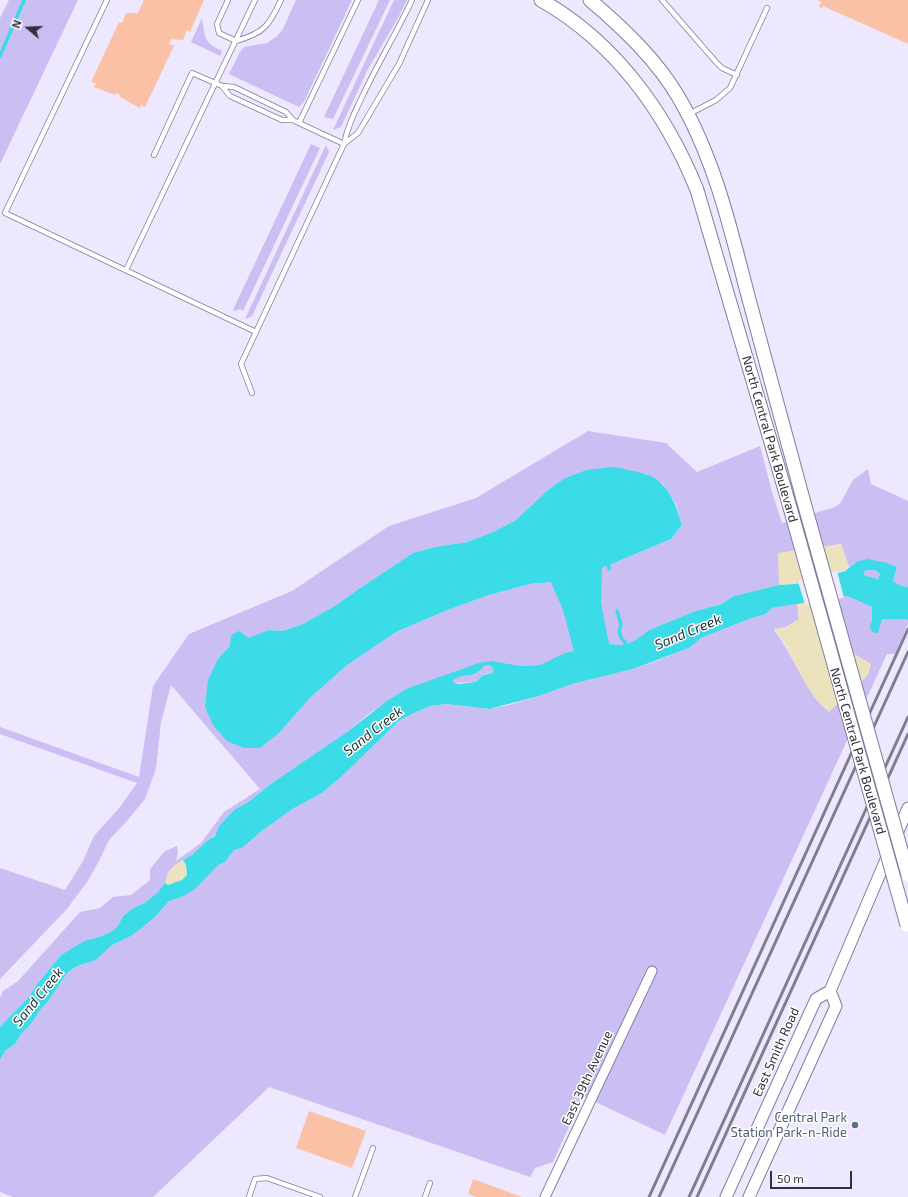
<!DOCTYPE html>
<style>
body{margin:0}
#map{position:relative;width:908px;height:1197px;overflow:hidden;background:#ede8fe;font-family:"Exo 2",sans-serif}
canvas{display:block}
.north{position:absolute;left:8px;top:8px;width:40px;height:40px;-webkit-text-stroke:3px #fff;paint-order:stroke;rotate:289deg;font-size:11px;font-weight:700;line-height:16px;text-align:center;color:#33303d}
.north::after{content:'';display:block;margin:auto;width:14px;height:18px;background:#33303d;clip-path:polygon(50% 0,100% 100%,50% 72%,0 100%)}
.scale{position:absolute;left:770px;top:1171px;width:82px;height:18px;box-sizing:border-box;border:2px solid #33303d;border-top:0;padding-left:5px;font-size:12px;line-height:14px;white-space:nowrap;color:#33303d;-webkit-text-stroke:3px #fff;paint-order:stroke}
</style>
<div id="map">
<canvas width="908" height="1197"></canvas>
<div class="north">N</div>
<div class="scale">50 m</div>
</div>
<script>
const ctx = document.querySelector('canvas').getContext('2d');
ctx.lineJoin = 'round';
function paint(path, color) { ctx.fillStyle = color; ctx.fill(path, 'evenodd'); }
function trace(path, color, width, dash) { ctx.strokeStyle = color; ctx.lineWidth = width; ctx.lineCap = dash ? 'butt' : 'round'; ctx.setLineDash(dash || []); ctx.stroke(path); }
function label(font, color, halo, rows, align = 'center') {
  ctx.font = font + ' "Exo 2",sans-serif'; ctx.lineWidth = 3; ctx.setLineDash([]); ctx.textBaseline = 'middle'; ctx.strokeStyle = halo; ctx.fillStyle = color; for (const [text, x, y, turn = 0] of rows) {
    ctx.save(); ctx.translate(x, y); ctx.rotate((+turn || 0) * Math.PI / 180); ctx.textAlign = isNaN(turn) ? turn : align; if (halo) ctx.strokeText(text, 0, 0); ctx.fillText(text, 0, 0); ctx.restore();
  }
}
const green = new Path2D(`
 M9,0H78L0,164V18Z
 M296,0H352L304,102L299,107L229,74L240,52L244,47L267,43L277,36L283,29Z
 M379,0H390L333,119L324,117Z
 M394,0H407L398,18L368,69L341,127L333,130Z
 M202,18C205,37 203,42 222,51L220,56L191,42Z
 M311,144L320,148L243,311L240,309L235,311L233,310Z
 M326,145L329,152L252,316L245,319Z
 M588,431L666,443L697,472L760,446L772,492L782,523L835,507L841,502L853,480L868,469L871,484L908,501V587L899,585L893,581L897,567L856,562L849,567L841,544L779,553V585L734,596L721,604L693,612L649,630L636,640L624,645L609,644L552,660L540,665L521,666L492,661L406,689L367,715L347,732L272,783L247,803L235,809L219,826L215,835L208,840L193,854L175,865L168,872L165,883L157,893L146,902L132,909L123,916L119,924L114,930L102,936L84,941L61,955L38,983L28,998L0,1027V998L3,991L18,981L80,912L100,908L113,897L131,895L150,880V869L165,851L177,846L178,853L176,861L201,843L224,812L260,789L171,685L161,722L156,769L145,799L126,822L109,840L99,861L87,882L66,910L0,979V868L65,890L83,861L94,836L120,807L137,783L0,734V727L139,777L153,686L189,634L292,591L389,526L476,498ZM586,470L646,474L663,484L676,504L682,525L671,539L602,568L551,582L530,584L489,595L445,611L396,632L346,666L311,697L279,733L218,659L230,646L269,630L282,631L301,625L335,606L360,588L413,553L435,547L467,542L493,532L516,520L549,489L565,478Z
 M869,570H875L880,574L878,579L862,575L865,571Z
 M847,596L872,607V621C883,618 897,617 908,620V624L895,654H887L665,1135L583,1096L553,1162L535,1168L530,1177L269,1087L153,1197H13L0,1192V1060L5,1051L15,1044L21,1034L30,1025L41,1009L50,999L67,973L77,966L96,960L112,945L131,936L142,928L155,917L169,901L182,897L218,865L225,862L234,850L242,848L263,830L294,808L322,793L341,777L400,720L416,712L431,706L447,704L489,709L509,705L539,696L572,684L633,669L651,663L689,648L701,638L749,619L766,614L772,608L797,604L799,619L786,627L774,630C790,651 799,675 814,696C818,702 824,707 829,712L850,652L836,598Z
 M489,665L492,667L494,671L491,674L486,673L476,682L454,683L453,681C463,671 473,681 483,666Z`);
const sand = new Path2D(`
 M841,544L849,567L845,570L796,584L779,585L778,553Z
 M836,598L850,651L871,664L868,675L829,712L814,697L800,673L786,646L774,629L786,627L799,619L797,604Z
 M183,860L186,865L187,875L182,880L168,885L165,883C168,872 172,866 183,860Z`);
const water = new Path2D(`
 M614,467C624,469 635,471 645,474C668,481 676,504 682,525L671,539L602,568L601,603L609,644L624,645L636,640L649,630L693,612L721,604L734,596L779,585L796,584L845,571L856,562L867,559L887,563L897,567L893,581L899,585L908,587V620C899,618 891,620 882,619L878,633L872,632L870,626L872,621V607L847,596L772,608L766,614L749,619L701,638L689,648L633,669L572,684L539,696L489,709L447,704L431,706L416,712L400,720L341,777L322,793L294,808L263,830L242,848L234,850L225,862L218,865L195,889L182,897L169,901L155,917L142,928L131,936L112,945L96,960L77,966L67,973L50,999L41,1009L30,1025L21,1034L15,1044L5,1051L0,1060V1027L28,998L38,983L61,955L84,941L102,936L114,930L119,924L123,916L132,909L146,902L157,893L165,883L168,885L182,880L187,875L186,865L183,860L193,854L208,840L215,836L219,826L235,809L247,803L272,783L347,732L387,701L406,689L479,663L492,661L521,666L540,665L565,653L574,651L563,610L551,582L530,584L489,595L445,611L396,632L346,666L311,697L279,733L260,748H244L227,741L213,725L205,707L208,680L218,659L230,646L231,635L239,631L248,638L269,630L282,631L301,625L335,606L360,588L413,553L435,547L467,542L493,532L516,520L549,489L565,478L586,470ZM869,570H875L880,574L878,579L863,575L865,571ZM489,665L492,667L494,671L491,674C483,673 482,677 476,682L459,684L454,683L453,681C463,671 473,681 484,666Z`);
const pier = new Path2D(`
 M837,571L844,598L805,605L798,581Z`);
const stream = new Path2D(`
 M0,56L24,0
 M608,562L609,569
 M617,611L621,624L619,631L621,638L625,642V648`);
const building = new Path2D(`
 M144,0H204L190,32L187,30L183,40L171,39L169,44L174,46L145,107L141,105L140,108L120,97L121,95L116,93L115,95L94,87L96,83L91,82L119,22L122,23L126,13H138Z
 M817,0H908V44L823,6L822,8L819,7L821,2Z
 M309,1111L366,1131L352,1168L296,1148Z
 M473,1179L522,1197H476L468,1194Z`);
const service = new Path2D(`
 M107,0L5,213L256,332
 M228,0L217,24L219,33L236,41C264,33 269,26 281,0
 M662,0L716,62L722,68L737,75
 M222,86L230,96L282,120H293
 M689,114L716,100L730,88L767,8
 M344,144L299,123L358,0
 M344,144L358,133L399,64L428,0
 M154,155L192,73L222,86L234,87L286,112L293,120L299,123
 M126,270L255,0
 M252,393L241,364L344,144C348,125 355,112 363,95C378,63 397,32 412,0
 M249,1197L255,1179L267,1178L320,1197
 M355,1197L373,1148
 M425,1197L430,1183`);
const minor = new Path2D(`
 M545,1197L652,971`);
const tertiary = new Path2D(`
 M726,1197L816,999L830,991L908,808
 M749,1197L836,1006L830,991`);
const secondary = new Path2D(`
 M541,0C615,42 666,113 697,190L789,504
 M590,0C623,28 657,60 679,98C714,158 730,226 747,292C766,361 785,430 803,499`);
const rail = new Path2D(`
 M649,1197L908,629
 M659,1197L908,652
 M689,1197L908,717
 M697,1197L908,734`);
const secondaryBridge = new Path2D(`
 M803,499L908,875
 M789,504L907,925`);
const markers = [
 [855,1125,4,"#5c6f8a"]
];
const streetNames = [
 ["North Central Park Boulevard",770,439,74],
 ["North Central Park Boulevard",858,751,74],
 ["East Smith Road",776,1052,-66],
 ["East 39th Avenue",587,1078,-65]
];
const serviceNames = [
 ["Central Park",847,1118],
 ["Station Park-n-Ride",847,1133]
];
const waterNames = [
 ["Sand Creek",688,632,-23],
 ["Sand Creek",373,731,-38],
 ["Sand Creek",38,997,-51]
];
paint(green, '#cabef2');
paint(sand, '#ece2bd');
paint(water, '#3bdbe7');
paint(pier, '#ede8fe');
trace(stream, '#3bdbe7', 3.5);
paint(building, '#fbc1a7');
trace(service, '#837b9c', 6);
trace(minor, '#837b9c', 11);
trace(tertiary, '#837b9c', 13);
trace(secondary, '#837b9c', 15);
trace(service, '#fff', 4.5);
trace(minor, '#fff', 9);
trace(tertiary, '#fff', 11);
trace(secondary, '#fff', 13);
trace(rail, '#817d8e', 3);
trace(secondaryBridge, '#837b9c', 15, []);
trace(secondaryBridge, '#fff', 13);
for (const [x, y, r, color] of markers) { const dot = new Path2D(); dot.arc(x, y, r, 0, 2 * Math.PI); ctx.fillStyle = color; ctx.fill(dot); trace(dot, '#fff', 1.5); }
label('13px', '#33303d', '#fff', streetNames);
label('13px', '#4e5e75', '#fff', serviceNames, 'right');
label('italic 14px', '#173032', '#fff', waterNames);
</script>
